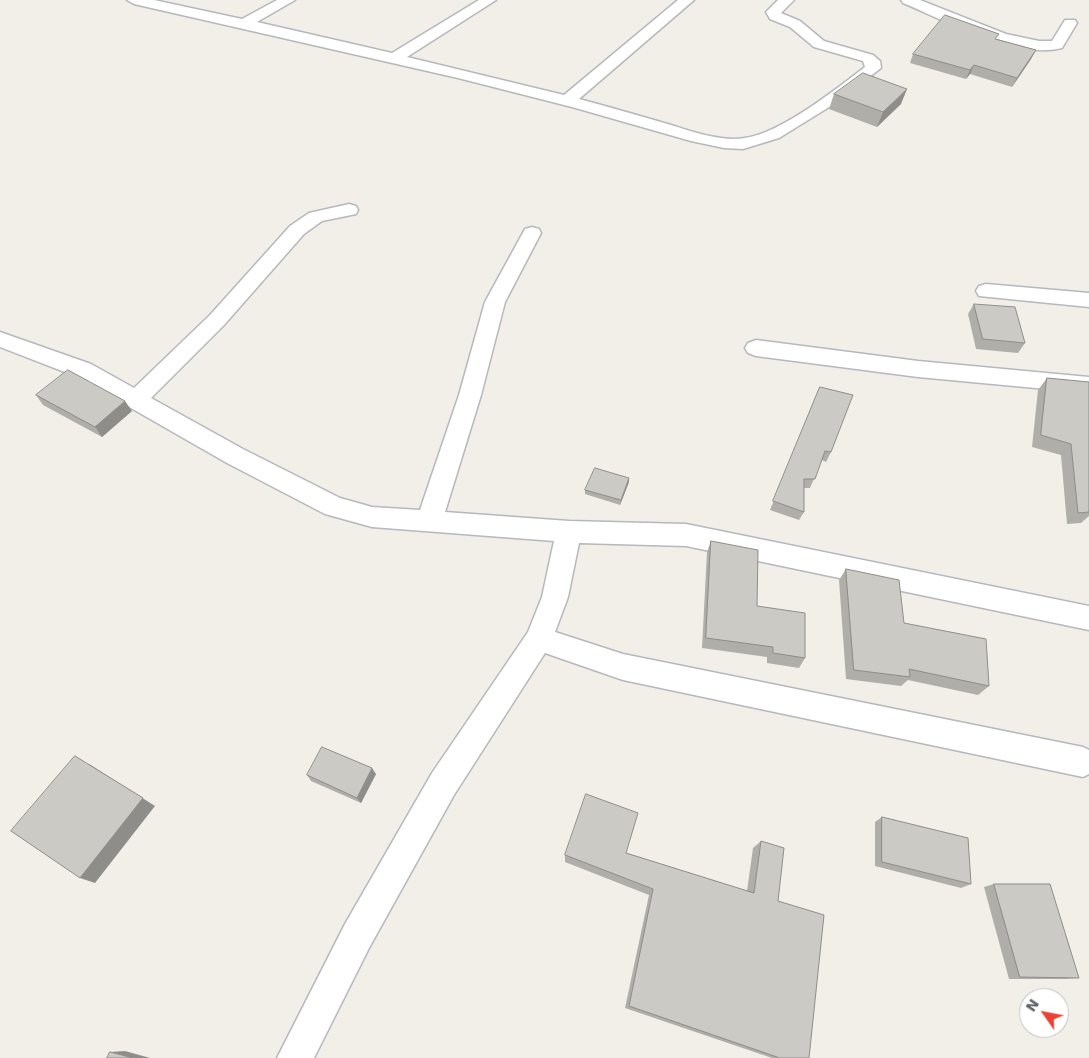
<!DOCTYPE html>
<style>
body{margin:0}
#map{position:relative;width:1089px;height:1058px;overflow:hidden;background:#f1efe8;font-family:"DejaVu Sans",sans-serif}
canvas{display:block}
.north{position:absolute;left:1019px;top:988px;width:50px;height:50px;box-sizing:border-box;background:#fff;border:1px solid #bfc1c3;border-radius:50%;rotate:303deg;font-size:14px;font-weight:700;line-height:20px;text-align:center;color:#5f6368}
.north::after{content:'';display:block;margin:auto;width:18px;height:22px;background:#ea4335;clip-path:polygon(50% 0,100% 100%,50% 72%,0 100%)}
</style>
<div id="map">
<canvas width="1089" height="1058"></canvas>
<div class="north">N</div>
</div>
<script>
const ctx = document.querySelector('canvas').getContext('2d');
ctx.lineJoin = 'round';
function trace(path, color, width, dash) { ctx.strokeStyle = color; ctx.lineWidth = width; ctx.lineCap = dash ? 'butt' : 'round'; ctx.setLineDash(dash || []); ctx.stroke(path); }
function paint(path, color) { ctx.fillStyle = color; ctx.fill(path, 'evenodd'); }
const street = new Path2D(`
 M127,0H154L242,19L277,0H295L257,22L392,53L479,0H496L407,57L564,95L678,0H694L579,99C610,107 640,116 671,125C694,132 721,142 745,138C781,133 836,89 865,67L863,61L814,47L790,27L770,19L766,12L778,0H794L781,13L800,21L824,41L873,55L880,61L881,68L834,104L779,138L743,149L724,148L691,141L572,107L458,78L134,4Z
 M901,0H920L1006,34L1039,41H1052L1065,20H1075L1077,23L1062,48C1014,60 947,21 903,3Z
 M349,204L356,206L358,210L356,214L322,221L304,234L224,325L151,398L243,449L340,498L372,507L420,510L459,395L485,302L525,229L532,227L539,229L541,233L505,302L481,395L445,512L569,521L686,524L1089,606V630L686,546L579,543L568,597L555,632L623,654L1083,747L1089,750V774L1083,777L623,680L545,653L454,795L369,948L314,1058H277L345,924L432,773L528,632L542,597L554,541L372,527L325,514L227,463L75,376L0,347V332L91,364L134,388L210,315L290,226L309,213Z
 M986,284L1089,293V307L979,296L976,291L979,286Z
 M756,340L918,361L1089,377V393L918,377L756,356L748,353L745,348L748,343Z`);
const wall = new Path2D(`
 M997,39L1036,50L1031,59L1012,87L970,74L966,79L910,63L913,54Z
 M834,94L901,104L877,127L829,109Z
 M974,304L1025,343L1018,353L976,349L968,314Z
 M1047,378L1089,382V516L1081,523L1067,524L1061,455L1032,447L1038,390Z
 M820,387L831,452L826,462L822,460L810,488H804V512L799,520L770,510Z
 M36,395L132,411L102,437L43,405Z
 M629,482L620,505L585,494V490Z
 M711,541L757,606L805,658L799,668L767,663V657L702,648L707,552Z
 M846,569L904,623L989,686L978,695L908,680L901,686L846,679L839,580Z
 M376,774L361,803L311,781L307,775Z
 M882,817L971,884L961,888L875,866V822Z
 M761,841L778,901L809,1058H772L625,1008L649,895L565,862V855L626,853L747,891L753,848Z
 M994,884L1079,978L1066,979H1009L984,887Z`);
const shadedWall = new Path2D(`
 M1036,50L1031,59L1012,87L1017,78Z
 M974,65L970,74L966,79L970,70Z
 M907,89L901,104L877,127L883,112Z
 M125,401L132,411L102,437L95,427Z
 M629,478V482L620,505L621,500Z
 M89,764L155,806L95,883L80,878Z
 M372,768L376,774L361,803L357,798Z
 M125,1051L150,1058H133L110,1052Z`);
const building = new Path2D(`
 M945,15L999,34L995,39L1036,50L1017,78L974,65L970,70L913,54Z
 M863,73L907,89L883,112L834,94Z
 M974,304L1015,307L1025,343L983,339Z
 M68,370L125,401L95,427L36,395Z
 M1047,378L1089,382V512L1078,513L1071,444L1041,435Z
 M820,387L853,395L831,452L825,451L815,479H804V512L773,501Z
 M595,468L629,478L621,500L585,490Z
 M711,541L758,550L757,606L805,613V658L773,653V647L706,638Z
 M846,569L899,580L904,623L986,639L989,686L909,669L910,677L854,670Z
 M322,747L372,768L357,798L307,775Z
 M75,756L143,798L80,878L11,831Z
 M586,794L638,813L626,853L754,893L761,841L784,848L778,901L824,915L809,1058H780L629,1006L653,889L565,855Z
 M882,817L968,838L971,884L882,862Z
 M994,884H1050L1079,978L1020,977Z
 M110,1052L133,1058H107Z`);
trace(street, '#b5b8bc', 3);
paint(street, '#fff');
paint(wall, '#afaea9');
paint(shadedWall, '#8f8d8a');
paint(building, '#cccac5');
trace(building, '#8f8d8a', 1);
</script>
